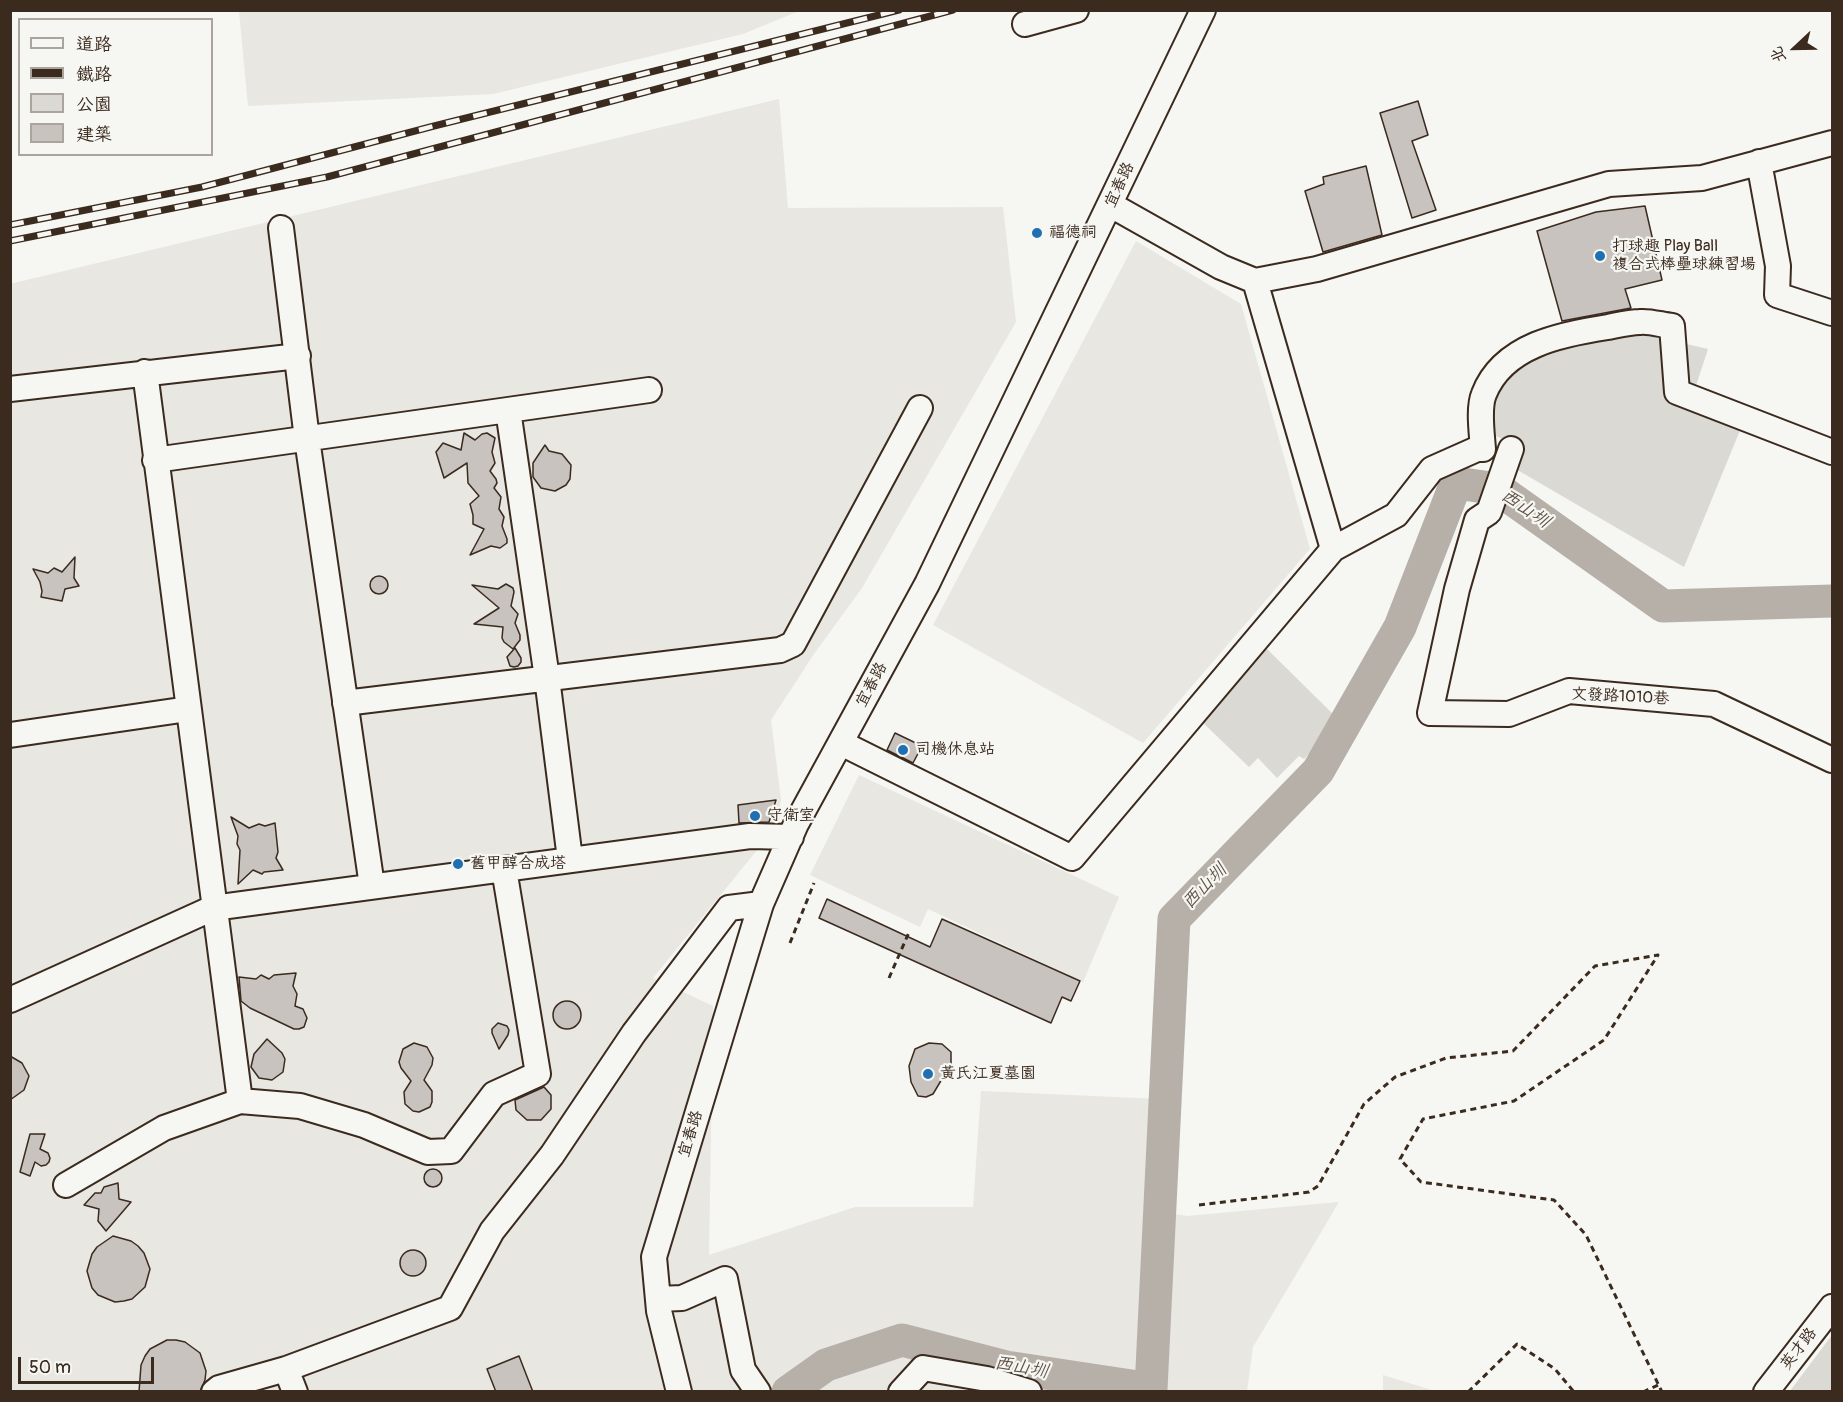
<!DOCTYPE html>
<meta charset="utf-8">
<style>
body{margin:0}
#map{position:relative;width:1843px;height:1402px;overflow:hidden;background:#f6f6f2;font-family:Pangolin,"LXGW WenKai TC",sans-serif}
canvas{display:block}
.frame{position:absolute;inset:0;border:12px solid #3b2a1e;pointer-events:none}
.legend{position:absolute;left:18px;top:18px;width:195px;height:138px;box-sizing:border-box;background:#f6f6f2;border:2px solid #aba49d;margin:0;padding:8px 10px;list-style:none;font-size:18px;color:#3b2a1e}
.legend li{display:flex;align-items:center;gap:12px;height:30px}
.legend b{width:30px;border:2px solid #aba49d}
.north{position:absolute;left:1765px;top:18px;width:60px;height:60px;-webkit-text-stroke:4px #f6f6f2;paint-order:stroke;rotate:248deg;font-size:16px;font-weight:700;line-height:24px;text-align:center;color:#3b2a1e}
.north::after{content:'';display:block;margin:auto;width:21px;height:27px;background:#3b2a1e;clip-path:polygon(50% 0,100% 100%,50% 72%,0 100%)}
.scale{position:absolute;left:18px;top:1357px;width:136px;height:27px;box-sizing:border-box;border:3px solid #3b2a1e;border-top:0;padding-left:8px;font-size:18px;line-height:21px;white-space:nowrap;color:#3b2a1e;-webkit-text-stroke:4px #f6f6f2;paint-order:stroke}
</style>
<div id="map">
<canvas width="1843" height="1402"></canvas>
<div class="frame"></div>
<ul class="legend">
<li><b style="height:8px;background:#f6f6f2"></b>道路</li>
<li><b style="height:8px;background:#3b2a1e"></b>鐵路</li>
<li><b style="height:16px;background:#dad9d3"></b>公園</li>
<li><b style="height:16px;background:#c8c3be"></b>建築</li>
</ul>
<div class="north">北</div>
<div class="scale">50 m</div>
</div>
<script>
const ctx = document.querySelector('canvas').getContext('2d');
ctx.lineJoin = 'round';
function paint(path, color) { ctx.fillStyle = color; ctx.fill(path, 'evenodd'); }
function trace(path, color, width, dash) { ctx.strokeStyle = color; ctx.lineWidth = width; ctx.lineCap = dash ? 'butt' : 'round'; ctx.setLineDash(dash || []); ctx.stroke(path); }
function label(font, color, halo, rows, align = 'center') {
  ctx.font = font + ' Pangolin,"LXGW WenKai TC",sans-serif'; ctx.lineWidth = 4.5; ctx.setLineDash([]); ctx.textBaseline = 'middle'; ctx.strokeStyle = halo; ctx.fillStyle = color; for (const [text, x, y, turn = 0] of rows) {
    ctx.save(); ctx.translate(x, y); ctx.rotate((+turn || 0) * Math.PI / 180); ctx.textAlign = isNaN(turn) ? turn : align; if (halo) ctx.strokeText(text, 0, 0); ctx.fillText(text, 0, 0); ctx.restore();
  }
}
const built = new Path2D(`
 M239,11V10L799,11L743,34L493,94L248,106Z
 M779,99L788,208L1003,207L1016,322L862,588L814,654L771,720L781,800L775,828L653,978L713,1006L709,1255L855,1207H973L981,1091L1159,1099L1151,1210L1187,1216L1339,1202L1253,1347L1247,1391H11L10,284Z
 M1136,241L1241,304L1310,549L1143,743L933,625Z
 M859,775L1119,897L1083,982L928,909L920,927L810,875Z
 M1383,1375L1435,1391H1383Z`);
const green = new Path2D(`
 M1631,331L1708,349L1690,404L1741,428L1684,567L1514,468L1522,445L1492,435V389L1525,355Z
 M1262,644L1340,721L1304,759L1299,756L1277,778L1258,758L1249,767L1198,718Z
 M1832,1335V1391H1790Z`);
const river = new Path2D(`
 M788,1392L826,1365L902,1340L1006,1367L1151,1389L1174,919L1318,771L1400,627L1456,483L1498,489L1663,606L1832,601`);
const building = new Path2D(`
 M1418,101L1428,135L1412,141L1436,210L1412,218L1380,113Z
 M1366,166L1382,235L1323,252L1305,191L1324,184L1323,177Z
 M1645,206L1662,280L1625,289L1631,308L1562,321L1537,231L1596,212Z
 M464,433L475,440L482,434L487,433L495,438L492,452L495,463L490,471L496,479L497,483L494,488L501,497L499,509L504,517L502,526L507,539V543L500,548L491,546L470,555L484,529L473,524V515L470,504L479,496L468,483L467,463L444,478L436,452L443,443L461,450Z
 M545,445L549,451L562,454L571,465L570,479L566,485L555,491L541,488L533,477V463Z
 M75,557L74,578L79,586L65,589L62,601L41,597L42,591L40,582L33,569L48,573L54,568L62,572Z
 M370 585a9 9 0 1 1 18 0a9 9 0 1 1-18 0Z
 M506,584L513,588L514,592L511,606L518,614L515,623L520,635V640L513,649L504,642L502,638L503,627L474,624L499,608L472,585L498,589Z
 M515,648L521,658V662L518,666L514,667L510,666L507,657Z
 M895,733L922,746L913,763L887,750Z
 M776,800L769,822L739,823L738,805Z
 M231,817L249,828L259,824L265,826L275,823L278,852L276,858L283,870L264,872L262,874L253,870L238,884L240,850L237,844L238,836Z
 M827,899L930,947L942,919L1080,981L1071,1001L1062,997L1051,1023L819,918Z
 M296,973L293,986L297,994L295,1006L303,1009L307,1018L304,1027L299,1029H294L250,1008L241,1001L239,977L256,979L261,975L269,979L274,975Z
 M553 1015a14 14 0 1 1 28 0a14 14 0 1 1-28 0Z
 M498,1023L507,1026L509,1030L508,1035L499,1049L492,1033V1029Z
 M267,1039L282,1053L285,1059L283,1072L272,1080L259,1078L251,1067L254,1054Z
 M414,1043L427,1047L433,1058L432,1065L424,1080L432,1091V1102L430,1107L419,1112L413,1111L405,1104L404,1092L411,1081L401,1068L399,1062L403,1049Z
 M929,1043L942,1044L951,1052V1064L933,1094L926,1097L918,1096L911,1082L909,1066L915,1049Z
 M10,1056L22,1063L29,1076L24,1090L10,1100Z
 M544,1087L551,1095V1109L541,1120H527L516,1110L515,1100Z
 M30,1134H45L40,1149L48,1153L50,1158L49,1162L46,1165L41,1166L35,1162L30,1176L20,1172Z
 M424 1178a9 9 0 1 1 18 0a9 9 0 1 1-18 0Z
 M118,1183L119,1199L131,1202L106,1231L98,1221L99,1209L84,1205L95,1193H101L104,1187Z
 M113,1236L131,1241L138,1246L144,1253L150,1269L145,1287L132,1299L124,1301L115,1302L98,1295L92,1288L87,1271L92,1254L97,1247Z
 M400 1263a13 13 0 1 1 26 0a13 13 0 1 1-26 0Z
 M167,1340H176L185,1342L200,1353L206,1371L205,1380L200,1392H139L141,1365L145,1356L150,1349Z
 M519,1356L533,1392H496L487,1369Z`);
const path = new Path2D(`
 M790,943L814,883
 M889,978L910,930
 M1199,1205L1309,1192L1318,1186L1364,1104L1395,1077L1446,1058L1513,1051L1595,966L1658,955L1604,1040L1514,1101L1423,1119L1400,1159L1421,1182L1554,1200L1586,1235L1662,1392
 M1468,1392L1517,1344L1555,1369L1574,1392
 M1643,1392L1658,1385`);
const minor = new Path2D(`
 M1025,24L1076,10
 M1759,162L1778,266L1777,295L1832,313
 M1111,205L1221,267L1255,281L1317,269L1609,184L1702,178L1832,143
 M281,228L307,439L372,886
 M1255,281L1333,549
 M10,389L298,356
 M508,410L547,678L570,859
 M1511,449L1489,512L1477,520L1457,589L1430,713L1509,714L1569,691L1714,704L1832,760
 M155,460L649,390
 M345,703L780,650L793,644L920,408
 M10,735L188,709
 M841,743L1072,858L1333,549L1396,515L1432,469L1477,449H1483C1482,434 1478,408 1484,394C1503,345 1562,334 1608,327C1618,325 1630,322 1640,322C1650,321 1662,325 1672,326L1677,392L1832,452
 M10,1000L213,908L750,836L791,837
 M240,1101L300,1106L364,1125L428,1152L451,1151L494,1094L538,1074L504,869
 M66,1185L164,1128L240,1101L145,372
 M658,1299L682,1298L725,1279L743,1370L758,1392
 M286,1369L295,1392
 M214,1392L219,1388L286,1369L450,1308L492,1231L552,1155L634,1033L729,908L761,904
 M679,1392L659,1311L654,1257L753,930L761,904L796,824L927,584L1203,10
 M901,1392L923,1368L987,1379L1029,1392
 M1766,1392L1832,1307`);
const rail = new Path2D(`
 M10,225L202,187L434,126L899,10
 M10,241L327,177L953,10`);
const markers = [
 [1037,233,6,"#1f6fb2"],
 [1600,256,6,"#1f6fb2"],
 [903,750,6,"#1f6fb2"],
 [755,816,6,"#1f6fb2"],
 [458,864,6,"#1f6fb2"],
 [928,1074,6,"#1f6fb2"]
];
const streetNames = [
 ["宜春路",1120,185,-65],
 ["宜春路",872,685,-62],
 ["文發路1010巷",1620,697,3],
 ["宜春路",691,1134,-73],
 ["英才路",1799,1349,-52]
];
const poiNames = [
 ["福德祠",1049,233],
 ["打球趣 Play Ball",1612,247],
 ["複合式棒壘球練習場",1612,265],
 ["司機休息站",915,750],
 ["守衛室",767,816],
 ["舊甲醇合成塔",470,864],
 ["黃氏江夏墓園",940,1074]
];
const waterNames = [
 ["西山圳",1525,509,34],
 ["西山圳",1205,887,-46],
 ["西山圳",1021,1368,10]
];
paint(built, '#e8e7e2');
paint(green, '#dad9d3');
trace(river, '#b6b0a9', 33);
paint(building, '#c8c3be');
trace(building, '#3b2a1e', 1.5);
trace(minor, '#3b2a1e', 28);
trace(path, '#3b2a1e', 3, [6, 4.5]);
trace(minor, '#f6f6f2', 24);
trace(rail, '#3b2a1e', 7);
trace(rail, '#f6f6f2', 4.5, [14]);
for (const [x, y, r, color] of markers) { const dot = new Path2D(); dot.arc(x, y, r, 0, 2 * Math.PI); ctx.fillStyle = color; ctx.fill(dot); trace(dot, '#f6f6f2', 2); }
label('16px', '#3b2a1e', '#f6f6f2', streetNames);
label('16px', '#3b2a1e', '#f6f6f2', poiNames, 'left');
label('italic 18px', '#605248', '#f6f6f2', waterNames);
</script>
